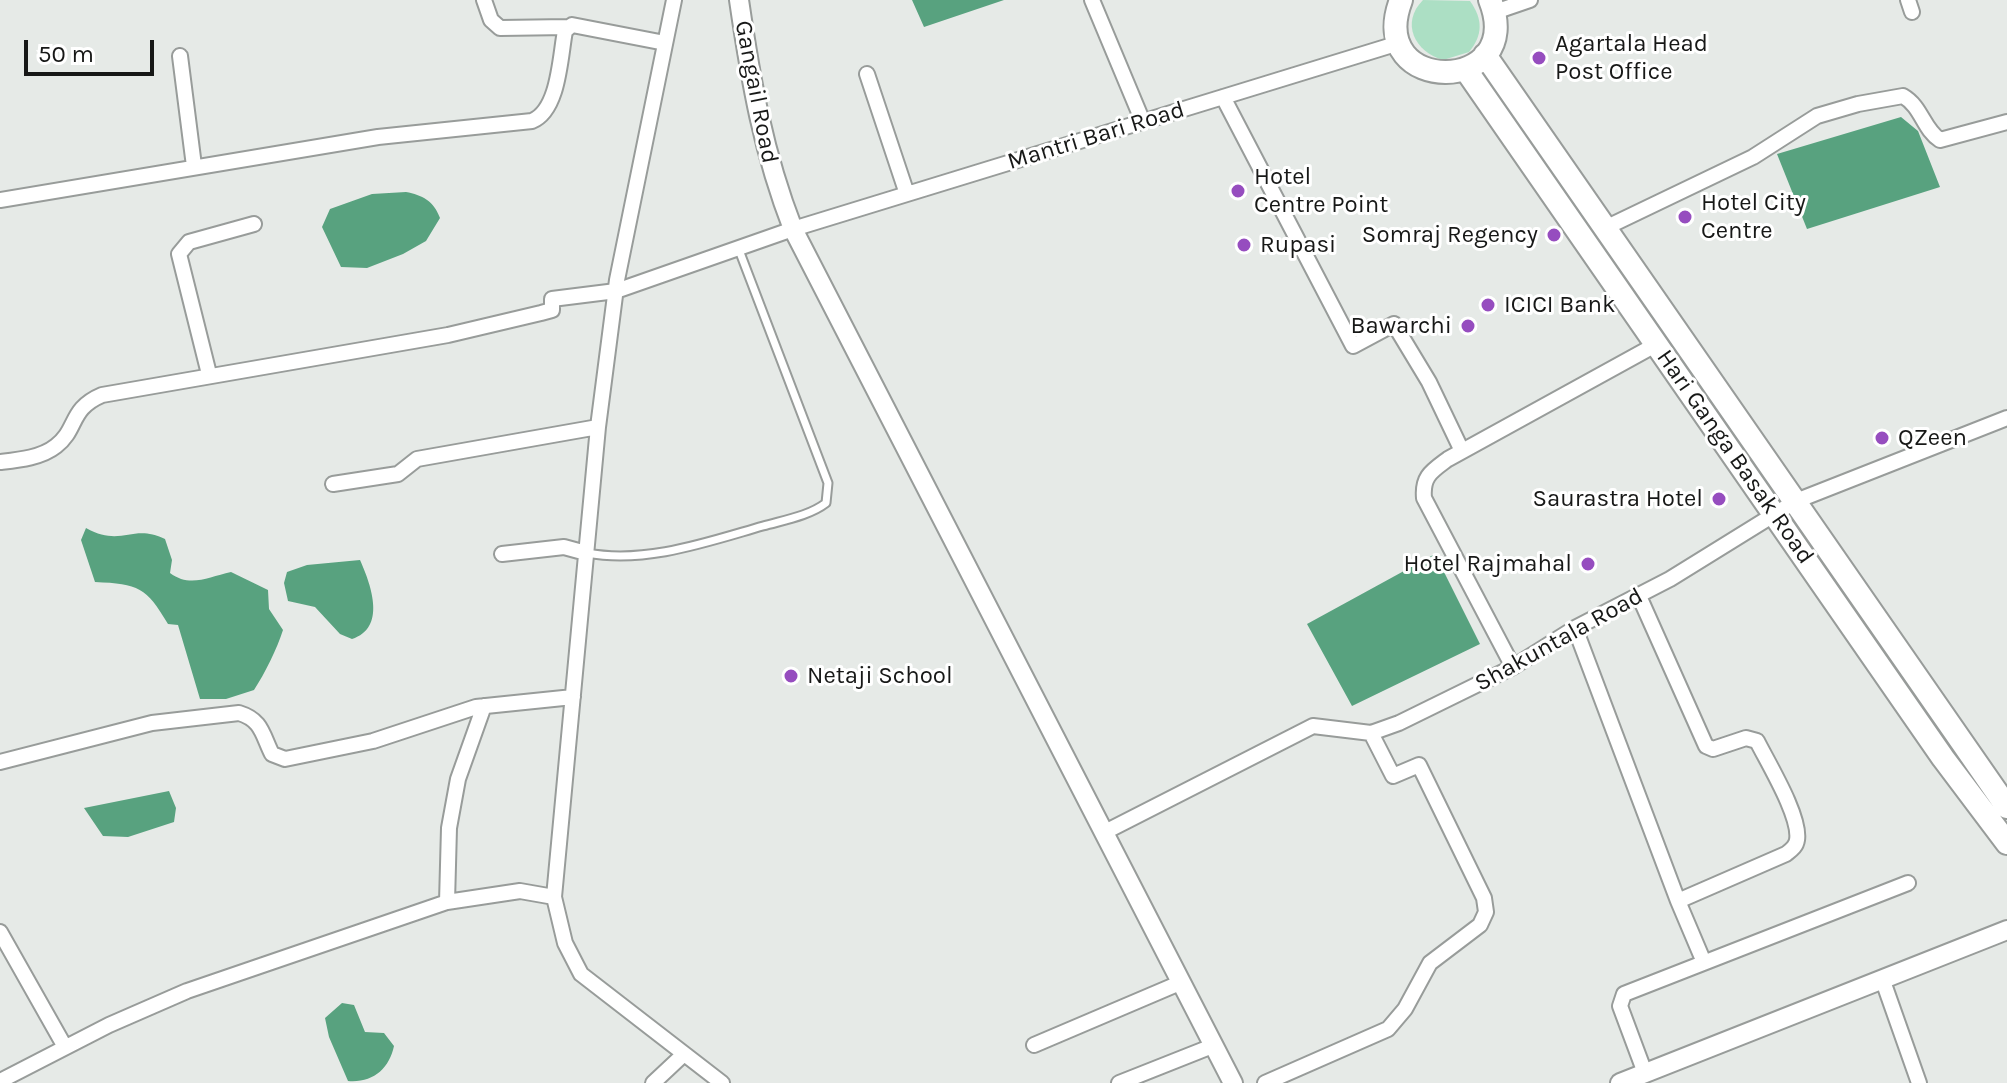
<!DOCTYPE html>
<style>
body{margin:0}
#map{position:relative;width:2007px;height:1083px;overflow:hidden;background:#e6eae7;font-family:Karla,sans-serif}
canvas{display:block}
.scale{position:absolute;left:24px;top:40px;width:130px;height:36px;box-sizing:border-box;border:4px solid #171817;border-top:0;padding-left:10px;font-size:24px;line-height:28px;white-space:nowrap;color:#171817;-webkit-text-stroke:6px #fff;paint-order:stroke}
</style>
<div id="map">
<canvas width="2007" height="1083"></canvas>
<div class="scale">50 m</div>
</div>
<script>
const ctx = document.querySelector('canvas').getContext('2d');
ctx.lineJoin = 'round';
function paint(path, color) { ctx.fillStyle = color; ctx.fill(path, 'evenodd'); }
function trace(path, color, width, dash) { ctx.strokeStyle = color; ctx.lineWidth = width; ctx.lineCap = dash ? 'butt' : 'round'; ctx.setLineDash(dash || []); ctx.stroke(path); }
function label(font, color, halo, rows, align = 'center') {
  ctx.font = font + ' Karla,sans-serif'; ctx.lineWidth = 6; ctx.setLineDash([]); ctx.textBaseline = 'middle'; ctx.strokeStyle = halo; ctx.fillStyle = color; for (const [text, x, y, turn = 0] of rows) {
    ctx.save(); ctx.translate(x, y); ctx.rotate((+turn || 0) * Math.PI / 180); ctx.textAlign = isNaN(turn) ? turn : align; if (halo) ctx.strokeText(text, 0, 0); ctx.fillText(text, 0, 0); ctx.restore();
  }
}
const green = new Path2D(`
 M1423,0L1470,1C1483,19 1483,35 1469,52L1443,60C1415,52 1400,23 1423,0Z`);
const water = new Path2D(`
 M912,0H1004L924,27Z
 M1901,117L1918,131L1940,187L1807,229L1777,154Z
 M406,192C422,195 434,201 440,218L426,241L403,254L367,268L341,267L322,227L330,209L372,194Z
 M86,528C122,548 132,523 165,539L172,560L170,573C190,588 208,577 231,572L268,590L269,609L283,630C277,649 265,673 254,690L226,699H200L178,625L168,624C146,587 139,584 95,582L81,540Z
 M1435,554L1480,644L1352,706L1307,624Z
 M360,560C372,587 386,628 352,639L340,634L315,607L288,601L284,583L287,572L307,565Z
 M169,791L176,808L174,822L128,837L103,836L84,808Z
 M342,1003L354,1005L365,1032L384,1033L394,1046C389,1069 373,1083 348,1081L329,1037L325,1018Z`);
const service = new Path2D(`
 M587,553C646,564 707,542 763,526C784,520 809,516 826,503L828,483L739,250`);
const minor = new Path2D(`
 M484,0L491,20L500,28L568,27
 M674,0L617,280L598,427L554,897L565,943L581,974L722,1083
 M1092,0L1143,122
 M1908,0L1912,12
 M1495,12L1530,0
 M180,56L194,166
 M867,74L907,194
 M1223,97L1353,346L1394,324L1429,382L1462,451
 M0,200L378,137L532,121C559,110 560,57 565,31L572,25L665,43
 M1605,228L1753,157L1817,116L1858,104L1903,96C1922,107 1923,129 1940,140L2007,122
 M209,374L179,254L189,242L254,224
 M0,462C18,460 41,458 56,446C78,429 69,409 102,395L448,335L541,313L552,310V299L616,291L793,229L1399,43
 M333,484L398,474L417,459L598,427
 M502,554L564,547L586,553
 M1575,628L1678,901L1786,854C1791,850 1796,847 1797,840C1801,817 1768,763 1757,741L1746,738L1713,749L1706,746L1639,596
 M1513,667L1424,498C1422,476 1432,471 1448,459L1657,344
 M0,762L152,723L239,713C262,720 262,734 272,754L285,759L373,741L476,707L573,697
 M1105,832L1313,726L1371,733L1399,723L1513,667L1575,628L1670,579L1796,501L2007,418
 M1678,901L1703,960
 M447,902L449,828L458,779L484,706
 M0,932L65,1047
 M1883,981L1919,1083
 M1034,1045L1182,982
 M1645,1073L1620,1006L1624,994L1908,883
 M0,1081L109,1025L187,991L447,902L520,891L554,897
 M653,1083L684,1054
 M1119,1083L1215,1045
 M1265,1083L1388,1029L1405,1009L1430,963L1480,925L1486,912L1484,898L1419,765L1393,776L1371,733`);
const tertiary = new Path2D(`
 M739,0C751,82 763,152 793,229L1233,1083
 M1620,1083L2007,930`);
const primary = new Path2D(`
 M1401,0C1364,97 1528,95 1490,0
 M1485,55L2007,807
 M1466,70L1943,758L2007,843`);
const markers = [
 [1539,58,8,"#964dbf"],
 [1238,191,8,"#964dbf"],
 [1685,217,8,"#964dbf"],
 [1554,235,8,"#964dbf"],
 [1244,245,8,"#964dbf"],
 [1488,305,8,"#964dbf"],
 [1468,326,8,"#964dbf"],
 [1882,438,8,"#964dbf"],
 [1719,499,8,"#964dbf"],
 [1588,564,8,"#964dbf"],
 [791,676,8,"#964dbf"]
];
const poiNames = [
 ["Agartala Head",1555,44],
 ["Post Office",1555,72],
 ["Hotel",1254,177],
 ["Centre Point",1254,205],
 ["Hotel City",1701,203],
 ["Centre",1701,231],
 ["Somraj Regency",1538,235,"right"],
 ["Rupasi",1260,245],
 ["ICICI Bank",1504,305],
 ["Bawarchi",1452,326,"right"],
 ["QZeen",1898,438],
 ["Saurastra Hotel",1703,499,"right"],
 ["Hotel Rajmahal",1572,564,"right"],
 ["Netaji School",807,676]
];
const streetNames = [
 ["Gangail Road",756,92,79],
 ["Mantri Bari Road",1096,136,-17],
 ["Hari Ganga Basak Road",1735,457,55],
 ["Shakuntala Road",1559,640,-29]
];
paint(green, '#acdfc4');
paint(water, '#58a27f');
trace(service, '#989c9a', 11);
trace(minor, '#989c9a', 18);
trace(tertiary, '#989c9a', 22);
trace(primary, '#989c9a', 26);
trace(service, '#fff', 7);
trace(minor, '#fff', 14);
trace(tertiary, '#fff', 18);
trace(primary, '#fff', 22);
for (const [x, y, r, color] of markers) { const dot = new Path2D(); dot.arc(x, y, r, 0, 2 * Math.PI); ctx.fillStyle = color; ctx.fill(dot); trace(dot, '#fff', 3); }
label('24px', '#171817', '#fff', poiNames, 'left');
label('24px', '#171817', '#fff', streetNames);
</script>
